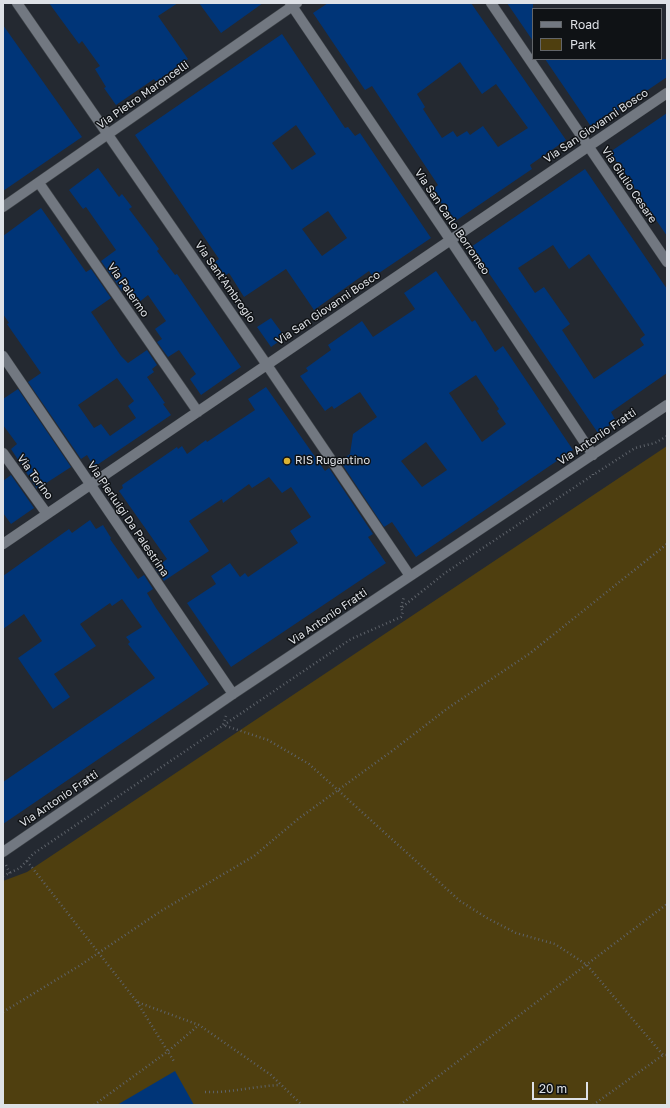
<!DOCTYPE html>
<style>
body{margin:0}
#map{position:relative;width:670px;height:1108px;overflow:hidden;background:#242931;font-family:"Golos Text",sans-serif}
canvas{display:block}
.frame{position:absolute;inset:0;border:4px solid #dee1e6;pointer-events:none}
.legend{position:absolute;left:532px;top:8px;width:130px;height:52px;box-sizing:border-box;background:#0f1215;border:1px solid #626569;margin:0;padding:5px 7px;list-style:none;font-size:12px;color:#dee1e6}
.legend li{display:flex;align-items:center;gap:8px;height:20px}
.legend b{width:20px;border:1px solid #626569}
.scale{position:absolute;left:532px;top:1082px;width:56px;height:18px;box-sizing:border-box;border:2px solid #dee1e6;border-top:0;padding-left:5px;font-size:12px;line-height:14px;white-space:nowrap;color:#dee1e6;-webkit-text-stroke:3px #0f1215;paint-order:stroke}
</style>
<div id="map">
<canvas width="670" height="1108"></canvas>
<div class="frame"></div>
<ul class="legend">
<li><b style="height:5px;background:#727881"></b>Road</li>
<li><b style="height:11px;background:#4f3f0f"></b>Park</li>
</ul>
<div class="scale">20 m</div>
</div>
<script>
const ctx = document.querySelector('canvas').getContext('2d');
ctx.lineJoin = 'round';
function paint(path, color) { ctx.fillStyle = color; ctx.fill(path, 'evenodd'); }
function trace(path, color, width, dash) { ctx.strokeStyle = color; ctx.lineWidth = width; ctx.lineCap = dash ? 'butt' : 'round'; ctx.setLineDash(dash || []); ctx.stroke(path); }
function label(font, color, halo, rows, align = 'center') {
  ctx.font = font + ' "Golos Text",sans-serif'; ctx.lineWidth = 3; ctx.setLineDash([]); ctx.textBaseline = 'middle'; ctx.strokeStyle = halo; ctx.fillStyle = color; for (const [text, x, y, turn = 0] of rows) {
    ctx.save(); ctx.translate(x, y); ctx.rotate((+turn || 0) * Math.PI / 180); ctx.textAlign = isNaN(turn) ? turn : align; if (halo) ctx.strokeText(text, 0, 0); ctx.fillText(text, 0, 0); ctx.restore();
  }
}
const green = new Path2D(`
 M667,446V1105H3V881L27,872Z`);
const building = new Path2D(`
 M49,3H178L158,16L188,59L156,82L154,79L116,105L104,88L106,87L95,69L100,66L82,41L79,44Z
 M199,3H263L221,33Z
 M328,3H471L566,140L530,165L532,169L454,222L432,190L438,185L372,86L365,90L313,13ZM460,62L482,94L496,84L528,128L498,147L483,126L470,135L467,131L457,137L453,131L442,138L423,109L425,107L417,94Z
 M507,3H533V41Z
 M3,25L82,137L3,191Z
 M282,34L345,128L348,127L355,136L360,133L431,238L373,277L369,271L314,310L286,269L244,297L229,273L223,277L213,263L219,259L135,135ZM296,125L316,154L292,170L272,143ZM328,211L347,238L322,256L302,229Z
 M545,59H667V77L592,128Z
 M667,113V236L610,152Z
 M98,168L119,197L122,194L132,207L129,209L159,249L157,251L175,275L177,274L241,367L201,395L190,379L196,374L179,350L168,357L157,342L162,339L155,329L166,321L148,295L138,303L127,287L122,291L101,261L116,250L86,207L83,209L69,190Z
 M585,169L667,289V373L611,412L616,421L598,433L471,247ZM553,245L569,269L589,254L645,335L640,339L644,345L594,379L562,330L570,324L544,287L535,293L518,268Z
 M41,208L86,272L91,269L111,298L91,312L121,356L128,363L147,350L157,365L152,369L154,372L147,377L165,403L163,404L171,415L94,467L87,455L81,459L28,382L41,373L7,324L9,323L3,314V236ZM117,378L134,401L128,406L136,418L110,436L101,424L94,428L78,405Z
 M436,271L472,322L475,320L495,352L503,346L573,450L416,557L392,522L384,527L340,461L350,454L353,434L377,417L360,392L334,409L332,406L325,411L300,376L308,371L306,368L331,350L328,345L362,321L373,337L415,309L404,293ZM476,375L499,409L497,411L506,424L482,442L449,393ZM426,442L447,470L422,487L401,461Z
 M271,318L285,337L271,347L257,327Z
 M266,387L325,471L329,468L373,534L368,537L386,563L231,667L187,603L216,584L211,576L230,563L240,577L245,573L248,577L298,543L290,531L311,517L291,487L282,493L269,477L252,488L249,484L223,503L222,499L189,521L209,551L164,581L155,568L167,559L119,491L123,488L122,485L177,447L178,449L182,446L187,454L206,440L207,442L255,410L248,399Z
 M18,389L71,467L37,489L11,449L17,444L3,425V399Z
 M11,475L34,508L11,524L3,513V481Z
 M90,520L96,529L103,525L111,538L110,539L138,579L144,575L153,589L147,593L156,608L209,684L3,824V782L155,678L128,644L130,642L126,637L142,627L122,599L112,606L110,603L80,624L96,646L54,674L70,697L53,709L18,658L42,641L24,614L3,629V576L69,529L72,533Z
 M175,1071L194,1105H117Z`);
const path = new Path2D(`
 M593,474V475L635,448L655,443L667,436
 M401,607L404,597
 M226,716L223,725L268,740L309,764L460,901L487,918L516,933L555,944L587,965L663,1055H667
 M27,861L137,1002L199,1025L271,1075L302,1105
 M6,865L10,874
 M3,876L20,868L33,854L351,639L401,617L403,612L401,608L445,573L593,475
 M137,1002L175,1063
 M3,1012L79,966L161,911L254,856L298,819L392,751L448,708L529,654L667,544
 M205,1092C231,1093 255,1086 280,1085
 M94,1105L167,1052L199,1025
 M400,1105L667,904
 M593,1105L663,1055`);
const minor = new Path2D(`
 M17,3L267,365L410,576
 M290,3L445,232L593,455
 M491,3L667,262
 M39,183L198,412
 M3,207L297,3
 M3,356L233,694
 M3,453L47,514
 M3,544L667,93
 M3,852L233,694L667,405`);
const markers = [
 [287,461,4,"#dbb233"]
];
const streetNames = [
 ["Via Pietro Maroncelli",143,95,-35],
 ["Via San Giovanni Bosco",596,126,-34],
 ["Via Giulio Cesare",629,185,56],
 ["Via San Carlo Borromeo",452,222,56],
 ["Via Sant'Ambrogio",225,282,55],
 ["Via Palermo",128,290,55],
 ["Via San Giovanni Bosco",328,308,-34],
 ["Via Antonio Fratti",597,437,-34],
 ["Via Torino",35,477,54],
 ["Via Pierluigi Da Palestrina",128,519,56],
 ["Via Antonio Fratti",328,617,-34],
 ["Via Antonio Fratti",59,799,-34]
];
const poiNames = [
 ["RIS Rugantino",295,461]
];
paint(green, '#4f3f0f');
paint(building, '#003578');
trace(minor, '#3f4449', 11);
trace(path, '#5e636a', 2.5, [1, 3]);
trace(minor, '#727881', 10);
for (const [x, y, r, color] of markers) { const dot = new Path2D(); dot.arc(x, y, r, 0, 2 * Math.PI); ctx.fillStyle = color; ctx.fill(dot); trace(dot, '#0f1215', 1.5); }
label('11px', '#dee1e6', '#0f1215', streetNames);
label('11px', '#dee1e6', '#0f1215', poiNames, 'left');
</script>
